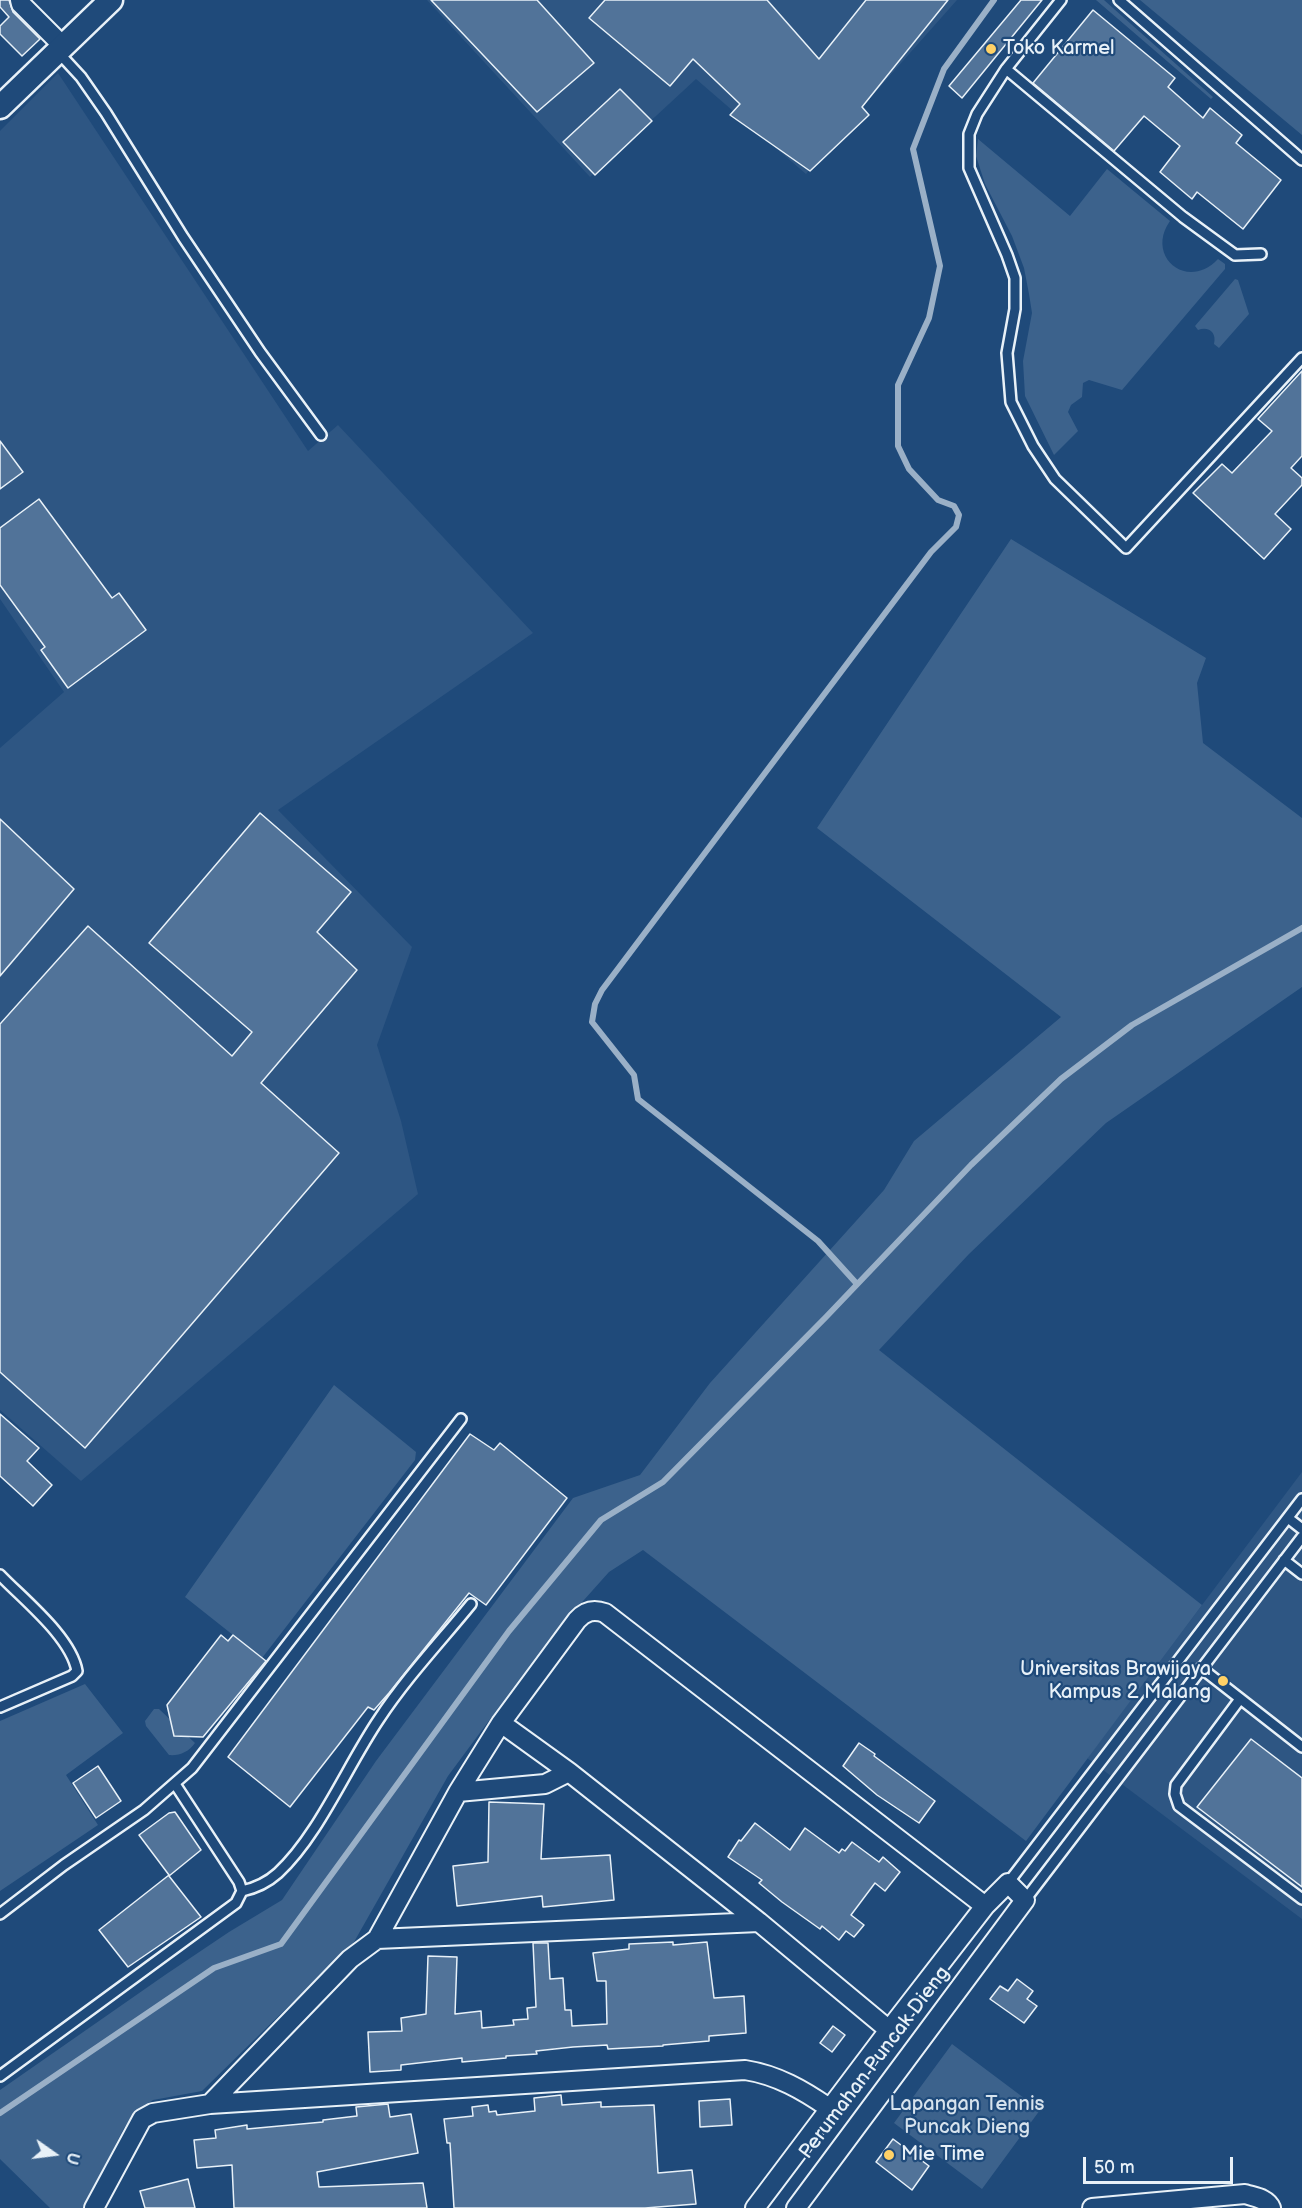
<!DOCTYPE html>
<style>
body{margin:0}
#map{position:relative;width:1302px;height:2208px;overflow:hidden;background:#1f4a7a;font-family:"Balsamiq Sans",sans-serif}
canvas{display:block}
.north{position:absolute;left:24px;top:2124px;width:60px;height:60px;-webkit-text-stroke:4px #1f4a7a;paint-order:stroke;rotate:104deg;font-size:16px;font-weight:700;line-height:24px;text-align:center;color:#e8f1f8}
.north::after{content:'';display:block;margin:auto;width:21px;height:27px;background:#e8f1f8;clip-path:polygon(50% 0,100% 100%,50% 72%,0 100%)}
.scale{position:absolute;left:1083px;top:2157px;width:150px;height:27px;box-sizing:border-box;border:3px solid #e8f1f8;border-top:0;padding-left:8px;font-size:18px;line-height:21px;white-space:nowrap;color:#e8f1f8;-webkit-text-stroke:4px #1f4a7a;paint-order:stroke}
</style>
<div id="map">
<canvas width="1302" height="2208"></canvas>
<div class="north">U</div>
<div class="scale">50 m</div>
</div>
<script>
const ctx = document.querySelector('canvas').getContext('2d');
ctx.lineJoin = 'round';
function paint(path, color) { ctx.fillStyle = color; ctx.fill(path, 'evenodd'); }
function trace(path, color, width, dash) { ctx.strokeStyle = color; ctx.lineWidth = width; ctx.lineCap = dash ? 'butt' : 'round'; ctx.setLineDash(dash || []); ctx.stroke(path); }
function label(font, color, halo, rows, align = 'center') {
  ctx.font = font + ' "Balsamiq Sans",sans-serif'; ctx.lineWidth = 4.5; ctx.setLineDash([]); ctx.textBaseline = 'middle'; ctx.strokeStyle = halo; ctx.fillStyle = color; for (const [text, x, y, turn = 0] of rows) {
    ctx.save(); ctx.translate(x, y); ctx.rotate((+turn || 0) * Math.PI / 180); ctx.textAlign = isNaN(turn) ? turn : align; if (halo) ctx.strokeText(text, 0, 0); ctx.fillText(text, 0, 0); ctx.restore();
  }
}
const built = new Path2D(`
 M427,0H957L870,98L806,174L696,79L590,177Z
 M58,73L308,451L338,425L533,633L278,810L412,947L377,1045L401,1121L418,1194L81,1481L0,1410V748L64,692L0,599V131Z
 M1302,1472V1919L1087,1758Z`);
const green = new Path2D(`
 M1096,0H1104L1213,97L1211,99Z
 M1140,0H1302V135Z
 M978,139L1070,216L1107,169L1170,221C1145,256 1187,292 1218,259L1225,264V269L1122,390L1089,380L1083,383L1082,397L1071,405L1068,412L1078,431L1054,455L1025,396L1023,361L1032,313L1029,294L1024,268L1012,236L985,184L976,156Z
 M1235,279L1238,280L1249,314L1219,348L1214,344C1217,332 1208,326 1198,330L1195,326Z
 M1011,539L1206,658L1197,683L1203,743L1302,818V987L1106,1123L969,1254L879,1350L1202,1605L1026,1841L643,1550L609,1572L550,1638L448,1776L354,1942L202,2091L153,2100L136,2112L124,2128L83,2208H50L0,2159V2090L165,1975L229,1932L282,1900L376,1761L573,1498L640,1475L710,1383L884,1190L914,1141L1061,1017L817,828Z
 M334,1385L416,1452L415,1460L262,1658L185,1597Z
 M85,1684L123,1733L66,1775L98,1825L0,1891V1721Z
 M154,1709H159L195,1743C189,1752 179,1756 169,1755L146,1726L145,1721Z
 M952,2044L1040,2110L982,2189L894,2123Z`);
const stream = new Path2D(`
 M857,1284L818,1241L638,1099L634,1075L592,1022L595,1004L602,990L931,552L956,527L959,515L954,506L938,500L909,469L898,446V385L929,318L940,266L913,149L944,69L994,0
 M0,2113L214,1968L281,1944L509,1631L601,1520L663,1482L826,1317L971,1165L1061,1079L1132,1025L1302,928`);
const building = new Path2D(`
 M0,0H9L13,12L40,39L22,56L0,34V26L9,17L0,7Z
 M431,0H537L594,63L537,112Z
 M605,0H767L819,59L866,0H948L862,107L869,115L810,171L730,115L740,104L693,59L670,86L589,18Z
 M1021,0H1042L962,98L949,86Z
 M1093,10L1175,78L1168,87L1203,118L1210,108L1242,135L1236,143L1281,180L1243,229L1197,192L1192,199L1160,172L1180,146L1144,116L1114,151L1033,83Z
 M620,89L652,121L595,175L563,142Z
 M1302,371V456L1291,468L1302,478V485L1275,514L1291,529L1264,559L1193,493L1222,464L1232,473L1272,431L1258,419Z
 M0,441L23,472L0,489Z
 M39,499L112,598L119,593L146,630L68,688L41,650L45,647L0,585V528Z
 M260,813L351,892L317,932L357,970L261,1083L339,1153L85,1448L0,1372V1024L88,926L232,1056L252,1032L149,943Z
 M0,819L74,889L0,976Z
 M0,1414L39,1448L27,1461L52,1485L33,1506L0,1476Z
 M470,1434L494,1450L500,1443L567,1498L486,1605L469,1593L389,1693L374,1710L368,1707L290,1807L228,1757Z
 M221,1635L228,1641L233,1635L266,1661L203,1737L174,1736L167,1705Z
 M1251,1739L1302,1778V1887L1197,1807Z
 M859,1743L875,1754L874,1756L935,1801L919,1823L877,1795L843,1766Z
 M98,1766L121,1801L96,1818L73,1783Z
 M489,1802L544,1804L541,1859L610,1855L614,1900L543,1907L542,1896L457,1906L453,1866L488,1862Z
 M175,1812L201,1850L169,1876L201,1917L128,1967L99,1930L169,1875L139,1835L169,1813Z
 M755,1823L790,1850L805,1828L839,1853L842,1849L845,1851L852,1842L879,1862L883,1857L900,1872L885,1891L875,1883L851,1915L864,1925L854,1937L846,1931L839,1940L822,1926L820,1929L782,1902L759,1883L762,1880L728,1857L739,1840L741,1841Z
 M673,1942V1945L707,1942L714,1998L744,1996L746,2033L709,2036V2041L663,2045V2046L608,2049L607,2045L573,2047L536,2051L537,2054L506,2056V2058L462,2062V2058L401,2065V2070L370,2072L368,2032L402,2031L401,2018L426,2014L428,1956L457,1957L455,2014L481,2011L482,2028L514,2025L513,2020L528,2019L527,2008L536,2007L533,1943H548L550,1979L563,1978L565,2010H571L572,2026L607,2024L606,1981H597L593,1953L629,1949V1944Z
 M1017,1979L1033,1991L1027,1999L1037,2006L1024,2023L990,1999L1000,1986L1008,1991Z
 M833,2026L845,2035L832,2052L820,2043Z
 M561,2095L562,2105L601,2102V2107L654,2105L658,2173L692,2170L696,2204L645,2208H454L450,2143H447L444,2119L473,2116L472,2107L488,2105L489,2112L496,2111L497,2115L535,2111L534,2098Z
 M730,2099L732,2125L700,2127L699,2101Z
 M388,2104L390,2117L411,2114L418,2153L317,2172L319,2187L423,2183L427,2208H234L232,2165L197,2168L194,2140L216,2138L215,2130L247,2125V2129L323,2122V2120L357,2116L356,2107Z
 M893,2139L929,2166L912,2190L876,2162Z
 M188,2179L195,2208H145L140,2191Z`);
const service = new Path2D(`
 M1061,0L1006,69L977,114L969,134V168L1007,255L1015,278V309L1007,353L1011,402L1033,446L1055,479L1126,548L1302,358
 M1119,0L1302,160
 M57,51L81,77L106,113L183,237L260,352L321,435
 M1006,69L1183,217L1235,255L1261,254
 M1288,1518L1302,1529
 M1284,1560L1302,1574
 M0,1575C24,1600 71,1637 77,1671L72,1676L0,1707
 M1201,1668L1302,1747
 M1240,1699L1176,1785L1175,1794L1179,1806L1302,1899
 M1008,1883L1302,1499
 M242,1891C256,1888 268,1882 278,1873C319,1835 347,1766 379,1719C406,1678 440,1642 471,1604
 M1025,1900L1302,1537
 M0,1914L64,1865L144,1810L192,1768L461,1419
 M0,2076L236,1903L242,1891L239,1882L175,1784`);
const minor = new Path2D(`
 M20,0L21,4L63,46
 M501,1723L569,1772L759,1922L889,2030
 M458,1792L545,1784L569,1772
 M377,1939L759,1922
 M210,2104L745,2070C777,2075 803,2090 829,2108
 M94,2208L142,2119L153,2113L210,2104L350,1959L377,1939L458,1792L501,1723L577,1620C585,1611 594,1609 605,1613L985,1906
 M755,2208L889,2030L985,1906L1008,1883L1025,1900L796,2208
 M1092,2208L1245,2194C1254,2197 1267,2198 1271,2208`);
const tertiary = new Path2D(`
 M0,107L111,0`);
const markers = [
 [991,49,6,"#ffd166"],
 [1223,1681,6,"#ffd166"],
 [889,2155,6,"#ffd166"]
];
const poiNames = [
 ["Toko Karmel",1003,49],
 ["Universitas Brawijaya",1211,1670,"right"],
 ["Kampus 2 Malang",1211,1693,"right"],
 ["Mie Time",901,2155]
];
const streetNames = [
 ["Perumahan Puncak Dieng",875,2063,-53]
];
const parkNames = [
 ["Lapangan Tennis",967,2105],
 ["Puncak Dieng",967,2128]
];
paint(built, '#2e5683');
paint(green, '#3c628c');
trace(stream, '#9ab0c7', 6);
paint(building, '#517399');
trace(building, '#e8f1f8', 1.5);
trace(service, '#e8f1f8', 14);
trace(minor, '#e8f1f8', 22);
trace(tertiary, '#e8f1f8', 27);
trace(service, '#1f4a7a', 9);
trace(minor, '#1f4a7a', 18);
trace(tertiary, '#1f4a7a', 22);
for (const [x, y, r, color] of markers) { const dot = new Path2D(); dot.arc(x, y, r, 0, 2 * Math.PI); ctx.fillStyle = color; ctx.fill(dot); trace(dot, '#1f4a7a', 2); }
label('20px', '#e8f1f8', '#1f4a7a', poiNames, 'left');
label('20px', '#e8f1f8', '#1f4a7a', streetNames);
label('20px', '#d7e3ed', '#1f4a7a', parkNames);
</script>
